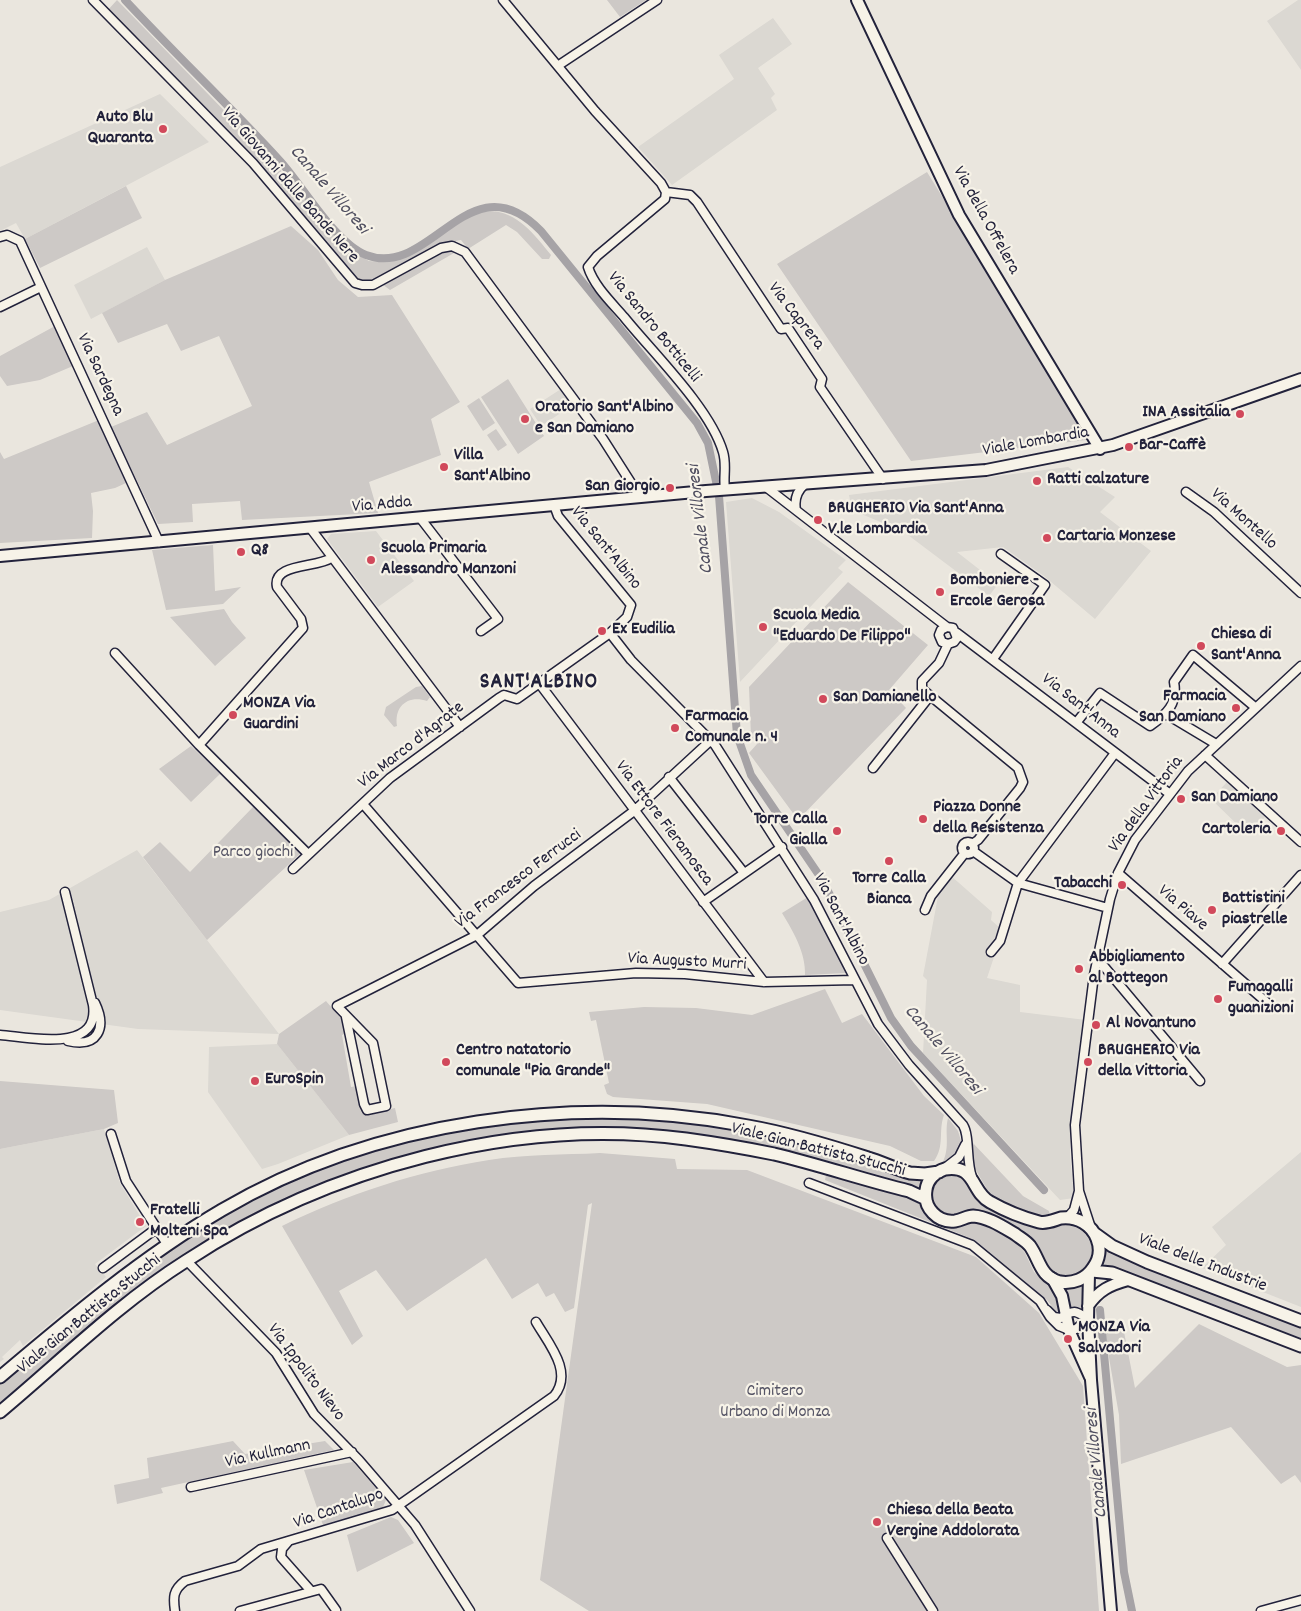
<!DOCTYPE html>
<meta charset="utf-8">
<style>
body{margin:0}
canvas{display:block;background:#eae6de}
</style>
<canvas width="1301" height="1611"></canvas>
<script>
const ctx = document.querySelector('canvas').getContext('2d');
ctx.lineJoin = 'round';
function paint(path, color) { ctx.fillStyle = color; ctx.fill(path, 'evenodd'); }
function trace(path, color, width, dash) { ctx.strokeStyle = color; ctx.lineWidth = width; ctx.lineCap = dash ? 'butt' : 'round'; ctx.setLineDash(dash || []); ctx.stroke(path); }
function label(font, color, halo, rows, align = 'center') {
  ctx.font = font + ' Dekko,sans-serif'; ctx.lineWidth = 4.5; ctx.setLineDash([]); ctx.textBaseline = 'middle'; ctx.strokeStyle = halo; ctx.fillStyle = color; for (const [text, x, y, turn = 0] of rows) {
    ctx.save(); ctx.translate(x, y); ctx.rotate((+turn || 0) * Math.PI / 180); ctx.textAlign = isNaN(turn) ? turn : align; if (halo) ctx.strokeText(text, 0, 0); ctx.fillText(text, 0, 0); ctx.restore();
  }
}
const built = new Path2D(`
 M1298,0H1301V70L1267,21Z
 M773,18L792,44L758,68L775,94L771,98L777,110L672,185L638,147L734,79L719,55Z
 M160,94L209,142L25,239L16,223L0,231V167Z
 M147,247L165,280L91,319L74,285Z
 M561,389L573,405L541,426L530,409Z
 M1068,467L1115,497L1100,512L1151,551L1095,619L1044,576L1003,547L957,552L998,584L989,596L904,532L852,510L849,495Z
 M752,498L779,512L846,560L838,568L843,572L740,682L726,502Z
 M376,531L414,581L378,607L327,539L331,534Z
 M1227,782L1265,817L1248,835L1211,799Z
 M137,850L207,940L279,1034L138,1029L0,1010V912L49,900Z
 M950,875L992,912L991,920L1000,928L989,948L995,954L987,978L1020,985V1012L1086,1020L1072,1110L1070,1155L1074,1198L1060,1200L923,1053L927,980L923,976L939,891Z
 M277,1044L349,1135L278,1164L262,1169L208,1092L209,1047Z
 M104,1129L120,1183L146,1226L95,1264L106,1277L23,1346L20,1340L2,1357L4,1359L0,1362V1149Z
 M1301,1152V1307L1202,1268L1226,1245L1212,1227Z`);
const green = new Path2D(`
 M117,0L273,161L329,228L356,254L369,261L380,262L396,259L475,214C509,202 532,231 551,255L549,259H542L517,232L506,225L468,249L461,240L456,241L454,253L390,290L378,281C354,286 341,264 328,247L107,11Z
 M607,0H646L620,17Z
 M927,172L1087,431L1086,440L911,461L777,264Z
 M126,186L142,218L40,268L25,239Z
 M291,226L318,250L338,280L358,297L392,295L460,402L431,419L441,455L369,482L378,513L242,520L240,501L192,504L193,522L158,524L111,427L147,412L167,445L252,406L219,336L181,351L167,324L118,343L102,313L165,280Z
 M55,326L73,366L40,380L7,386L0,376V356Z
 M508,379L544,436L518,454L481,397Z
 M479,398L495,423L483,431L467,406Z
 M99,420L126,483L115,488L91,493L93,511L92,538L0,543V452L4,459Z
 M496,429L507,445L498,451L487,435Z
 M213,545L215,591L241,587L223,604L166,610L152,550Z
 M848,582L928,645L889,690L906,708L798,820L749,753L757,744L751,737L749,687Z
 M224,609L232,622L246,638L215,666L170,617Z
 M422,686L430,697L427,701C408,695 394,706 397,726L394,727L384,715L386,707L416,687Z
 M191,746L220,774L191,802L159,769Z
 M254,806L300,854L207,940L143,857L160,842L190,872Z
 M808,897L846,973L805,975C806,953 793,931 782,913Z
 M825,989L842,1023L862,1014L924,1096L944,1115C938,1131 945,1146 934,1161H921L890,1146L707,1104L613,1097L607,1094L604,1085L609,1083L596,1020L591,1021L589,1012L644,1007L696,1008L752,1015Z
 M326,1001L344,1022L347,1033L342,1035L351,1087L357,1086L361,1107L367,1114L395,1108L398,1122L349,1135L277,1044L279,1034Z
 M0,1081L114,1090L118,1123L104,1129L0,1149Z
 M598,1116C650,1119 702,1121 754,1131C812,1143 867,1164 923,1180L920,1191L667,1134L452,1146L390,1161L310,1189L259,1212L206,1241L181,1256L117,1304L0,1403V1384C56,1336 112,1285 173,1244C268,1181 380,1141 492,1124C527,1119 563,1118 598,1116Z
 M948,1118L958,1131L962,1144L959,1152L944,1167L942,1164C951,1146 944,1134 948,1118Z
 M972,1142L1023,1196L1049,1211L1050,1218L1039,1217L1019,1210L991,1196L971,1162Z
 M600,1153L675,1159L677,1169L747,1170L976,1257L1039,1313L1083,1386L1099,1611H589L540,1580L592,1203L588,1205L574,1308L565,1312L554,1293L546,1297L538,1283L512,1299L486,1258L407,1311L376,1270L339,1291L363,1336L352,1345L282,1226C347,1194 418,1171 489,1160C526,1154 564,1155 600,1153Z
 M955,1173C972,1179 972,1199 988,1208C1003,1217 1025,1225 1041,1229C1050,1231 1058,1224 1067,1225C1088,1227 1099,1251 1088,1268C1084,1272 1077,1276 1072,1279L1049,1274L1027,1236L1018,1229L978,1211L947,1214L935,1206L932,1200L933,1186L942,1176Z
 M826,1175L905,1195L917,1202L929,1216L981,1224L1013,1239L1025,1253L1034,1272L1058,1295L1062,1315L1058,1314L1047,1300L975,1240L825,1180Z
 M1105,1250L1109,1253L1260,1312L1301,1325V1338L1109,1268L1100,1269Z
 M1085,1286L1083,1311L1078,1307H1071L1065,1289Z
 M1199,1324L1287,1367L1301,1365V1483L1295,1475L1281,1484L1231,1427L1121,1464L1119,1415L1104,1329L1124,1332L1135,1388Z
 M233,1441L245,1454L325,1441L334,1450L161,1488L163,1493L117,1504L114,1485L149,1478L147,1458Z
 M353,1462L386,1500L383,1507L324,1528L304,1470Z
 M391,1517L398,1520L414,1543L357,1572L347,1535Z`);
const canal = new Path2D(`
 M125,0C176,55 230,106 280,161C303,186 335,243 366,255C431,280 469,157 541,231L697,423L708,443L719,496L737,735L751,775L823,881L891,1018L911,1046L1044,1190
 M1100,1310L1124,1572L1132,1611`);
const street = new Path2D(`
 M93,0L253,163L355,283L362,285H373L441,248L452,246L465,252L603,439L640,497
 M503,0L595,111L661,183L666,192L665,199L597,256L588,267C594,286 611,302 624,317C653,353 710,408 723,452C727,465 723,477 725,490
 M559,65L657,0
 M666,192L690,195L697,202L781,329L788,328L822,379L820,387L883,479
 M0,237L7,235L20,241L159,542
 M0,307L41,287
 M766,487L934,617L947,627L953,628L957,638L954,642L948,644L942,642L939,635L941,630L947,627
 M1186,492L1214,512L1301,593
 M796,510C794,500 797,491 805,484
 M421,519L498,619L481,631
 M311,529L460,727
 M610,633L631,660L715,745L814,900L878,1024L909,1065L963,1125C970,1136 966,1161 972,1177
 M957,633L1170,794
 M948,644L939,663L922,681V689L1018,768L1023,782L1020,788L978,840L972,844
 M115,653L199,745L308,854
 M993,659L1045,585L1001,554
 M539,683L764,982
 M1166,714L1216,744
 M1076,723L1100,693L1150,726C1167,714 1178,704 1174,682L1193,655L1256,708
 M199,745L303,628L301,619L277,587C272,563 317,568 331,558
 M1205,755L1301,842
 M873,768L929,697
 M669,777L744,873
 M363,804L518,983L636,973L685,974L764,982L855,980
 M962 848a6 6 0 1 1 12 0a6 6 0 1 1-12 0Z
 M973,851L1018,883L1108,908
 M293,869L390,778L499,698L504,695L517,699L610,633L627,617L631,605L558,516L554,505
 M1118,873L1272,1007
 M703,902L782,847
 M925,910L931,896L964,854
 M991,952L1000,941L1018,883L1115,753
 M1097,958L1200,1081
 M1222,964L1301,875
 M346,1017L364,1104L367,1110L386,1106L373,1043L337,1006L477,935L534,886L634,811L710,741
 M0,1035C28,1037 100,1054 93,1005L65,892
 M68,1041C98,1048 107,1028 95,1003
 M111,1134L126,1181L167,1244
 M945,1168L959,1157L965,1145
 M809,1183L972,1245L1040,1301L1050,1317L1059,1326L1069,1330L1076,1329L1088,1319C1076,1311 1074,1309 1061,1318L1054,1317L1047,1310
 M1067,1218L1074,1210L1079,1191
 M1091,1228L1079,1191L1075,1125L1094,975L1110,899L1118,873L1135,840L1188,771L1301,666
 M186,1260L276,1353L314,1414L359,1460L415,1525L470,1611
 M103,1268L157,1228
 M191,1487L352,1452
 M887,1538L933,1611
 M288,1542L282,1549L281,1557L311,1591
 M175,1611C173,1597 173,1590 185,1581L238,1566L261,1549L392,1510L554,1396C574,1372 548,1343 536,1322
 M240,1611L321,1589L336,1610
 M1261,1611L1301,1600`);
const secondary = new Path2D(`
 M857,0L959,215L1100,449
 M0,556L706,491L986,470L1113,445L1301,379
 M1089,1274L1088,1319L1091,1380L1111,1611
 M1052,1278L1062,1296L1069,1330L1090,1377
 M1088,1306C1099,1290 1110,1285 1128,1280`);
const primary = new Path2D(`
 M945,1169C976,1164 971,1192 990,1202C1004,1210 1024,1218 1039,1222C1047,1224 1054,1220 1061,1218C1077,1216 1092,1225 1097,1239C1101,1249 1099,1260 1093,1268C1086,1279 1073,1284 1060,1282C1040,1277 1040,1260 1030,1246C1026,1241 1020,1238 1015,1234C1003,1227 988,1217 973,1216C967,1216 962,1220 955,1221C938,1223 923,1208 926,1190C927,1180 935,1172 945,1169Z
 M1094,1233L1112,1246L1147,1262L1301,1321
 M1092,1271L1112,1273L1301,1346
 M0,1377C71,1317 142,1257 222,1210C375,1120 575,1093 748,1126C788,1133 828,1145 868,1158C882,1162 895,1169 910,1173L925,1174L939,1172
 M0,1412C61,1361 118,1304 186,1261C327,1168 516,1116 686,1139C715,1143 745,1148 774,1154C820,1165 864,1180 909,1191L926,1199`);
const markers = [
 [163,129,5,"#d1495b"],
 [1240,414,5,"#d1495b"],
 [525,419,5,"#d1495b"],
 [1129,447,5,"#d1495b"],
 [444,467,5,"#d1495b"],
 [1037,481,5,"#d1495b"],
 [670,488,5,"#d1495b"],
 [818,520,5,"#d1495b"],
 [1047,538,5,"#d1495b"],
 [241,552,5,"#d1495b"],
 [371,560,5,"#d1495b"],
 [940,592,5,"#d1495b"],
 [763,627,5,"#d1495b"],
 [602,631,5,"#d1495b"],
 [1201,646,5,"#d1495b"],
 [823,699,5,"#d1495b"],
 [1236,708,5,"#d1495b"],
 [233,715,5,"#d1495b"],
 [675,728,5,"#d1495b"],
 [1181,799,5,"#d1495b"],
 [923,819,5,"#d1495b"],
 [837,831,5,"#d1495b"],
 [1281,831,5,"#d1495b"],
 [889,861,5,"#d1495b"],
 [1122,885,5,"#d1495b"],
 [1212,910,5,"#d1495b"],
 [1079,969,5,"#d1495b"],
 [1218,999,5,"#d1495b"],
 [1096,1025,5,"#d1495b"],
 [446,1062,5,"#d1495b"],
 [1088,1062,5,"#d1495b"],
 [255,1081,5,"#d1495b"],
 [140,1222,5,"#d1495b"],
 [1068,1339,5,"#d1495b"],
 [877,1522,5,"#d1495b"]
];
const poiNames = [
 ["Auto Blu",153,119,"right"],
 ["Quaranta",153,140,"right"],
 ["Oratorio Sant'Albino",535,409],
 ["e San Damiano",535,430],
 ["INA Assitalia",1230,414,"right"],
 ["Bar-Caffè",1139,447],
 ["Villa",454,457],
 ["Sant'Albino",454,478],
 ["Ratti calzature",1047,481],
 ["San Giorgio",660,488,"right"],
 ["BRUGHERIO Via Sant'Anna",828,510],
 ["V.le Lombardia",828,531],
 ["Cartaria Monzese",1057,538],
 ["Scuola Primaria",381,550],
 ["Alessandro Manzoni",381,571],
 ["Q8",251,552],
 ["Bomboniere -",950,582],
 ["Ercole Gerosa",950,603],
 ["Scuola Media",773,617],
 ["\"Eduardo De Filippo\"",773,638],
 ["Ex Eudilia",612,631],
 ["Chiesa di",1211,636],
 ["Sant'Anna",1211,657],
 ["Farmacia",1226,698,"right"],
 ["San Damiano",1226,719,"right"],
 ["San Damianello",833,699],
 ["MONZA Via",243,705],
 ["Guardini",243,726],
 ["Farmacia",685,718],
 ["Comunale n. 4",685,739],
 ["San Damiano",1191,799],
 ["Piazza Donne",933,809],
 ["della Resistenza",933,830],
 ["Torre Calla",827,821,"right"],
 ["Gialla",827,842,"right"],
 ["Cartoleria",1271,831,"right"],
 ["Torre Calla",889,880,"center"],
 ["Bianca",889,901,"center"],
 ["Tabacchi",1112,885,"right"],
 ["Battistini",1222,900],
 ["piastrelle",1222,921],
 ["Abbigliamento",1089,959],
 ["al Bottegon",1089,980],
 ["Fumagalli",1228,989],
 ["guanizioni",1228,1010],
 ["Al Novantuno",1106,1025],
 ["Centro natatorio",456,1052],
 ["comunale \"Pia Grande\"",456,1073],
 ["BRUGHERIO Via",1098,1052],
 ["della Vittoria",1098,1073],
 ["EuroSpin",265,1081],
 ["Fratelli",150,1212],
 ["Molteni Spa",150,1233],
 ["MONZA Via",1078,1329],
 ["Salvadori",1078,1350],
 ["Chiesa della Beata",887,1512],
 ["Vergine Addolorata",887,1533]
];
const streetNames = [
 ["Via Giovanni dalle Bande Nere",289,186,49],
 ["Via della Offelera",985,221,61],
 ["Via Caprera",795,317,52],
 ["Via Sandro Botticelli",653,328,51],
 ["Via Sardegna",99,375,65],
 ["Viale Lombardia",1036,443,-10],
 ["Via Adda",382,506,-5],
 ["Via Montello",1243,520,42],
 ["Via Sant'Albino",605,549,51],
 ["Via Sant'Anna",1080,707,38],
 ["Via Marco d'Agrate",412,746,-38],
 ["Via della Vittoria",1147,805,-54],
 ["Via Ettore Fieramosca",663,824,53],
 ["Via Francesco Ferrucci",519,880,-37],
 ["Via Piave",1182,909,41],
 ["Via Sant'Albino",840,920,62],
 ["Via Augusto Murri",687,963,3],
 ["Viale Gian Battista Stucchi",818,1151,14],
 ["Viale delle Industrie",1202,1264,21],
 ["Viale Gian Battista Stucchi",90,1315,-39],
 ["Via Ippolito Nievo",305,1373,53],
 ["Via Kullmann",268,1455,-12],
 ["Via Cantalupo",339,1510,-19]
];
const parkNames = [
 ["Parco giochi",253,854],
 ["Cimitero",775,1393],
 ["Urbano di Monza",775,1414]
];
const waterNames = [
 ["Canale Villoresi",328,191,49],
 ["Canale Villoresi",702,519,-97],
 ["Canale Villoresi",942,1051,50],
 ["Canale Villoresi",1098,1463,-95]
];
const districtNames = [
 ["SANT'ALBINO",539,684]
];
paint(built, '#dbd8d2');
paint(green, '#cdc9c6');
trace(canal, '#a6a3a6', 8);
trace(street, '#22223b', 11);
trace(secondary, '#22223b', 14);
trace(primary, '#22223b', 15);
trace(street, '#f7f3e8', 8);
trace(secondary, '#f7f3e8', 10);
trace(primary, '#f7f3e8', 11);
for (const [x, y, r, color] of markers) { const dot = new Path2D(); dot.arc(x, y, r, 0, 2 * Math.PI); ctx.fillStyle = color; ctx.fill(dot); trace(dot, '#f7f3e8', 2); }
label('bold 18px', '#22223b', '#f7f3e8', poiNames, 'left');
label('18px', '#22223b', '#f7f3e8', streetNames);
label('18px', '#555465', '#f7f3e8', parkNames);
label('italic 19px', '#504f60', '#f7f3e8', waterNames);
ctx.letterSpacing = '1px';
label('bold 22px', '#22223b', '#f7f3e8', districtNames);
ctx.letterSpacing = '0px';
</script>
